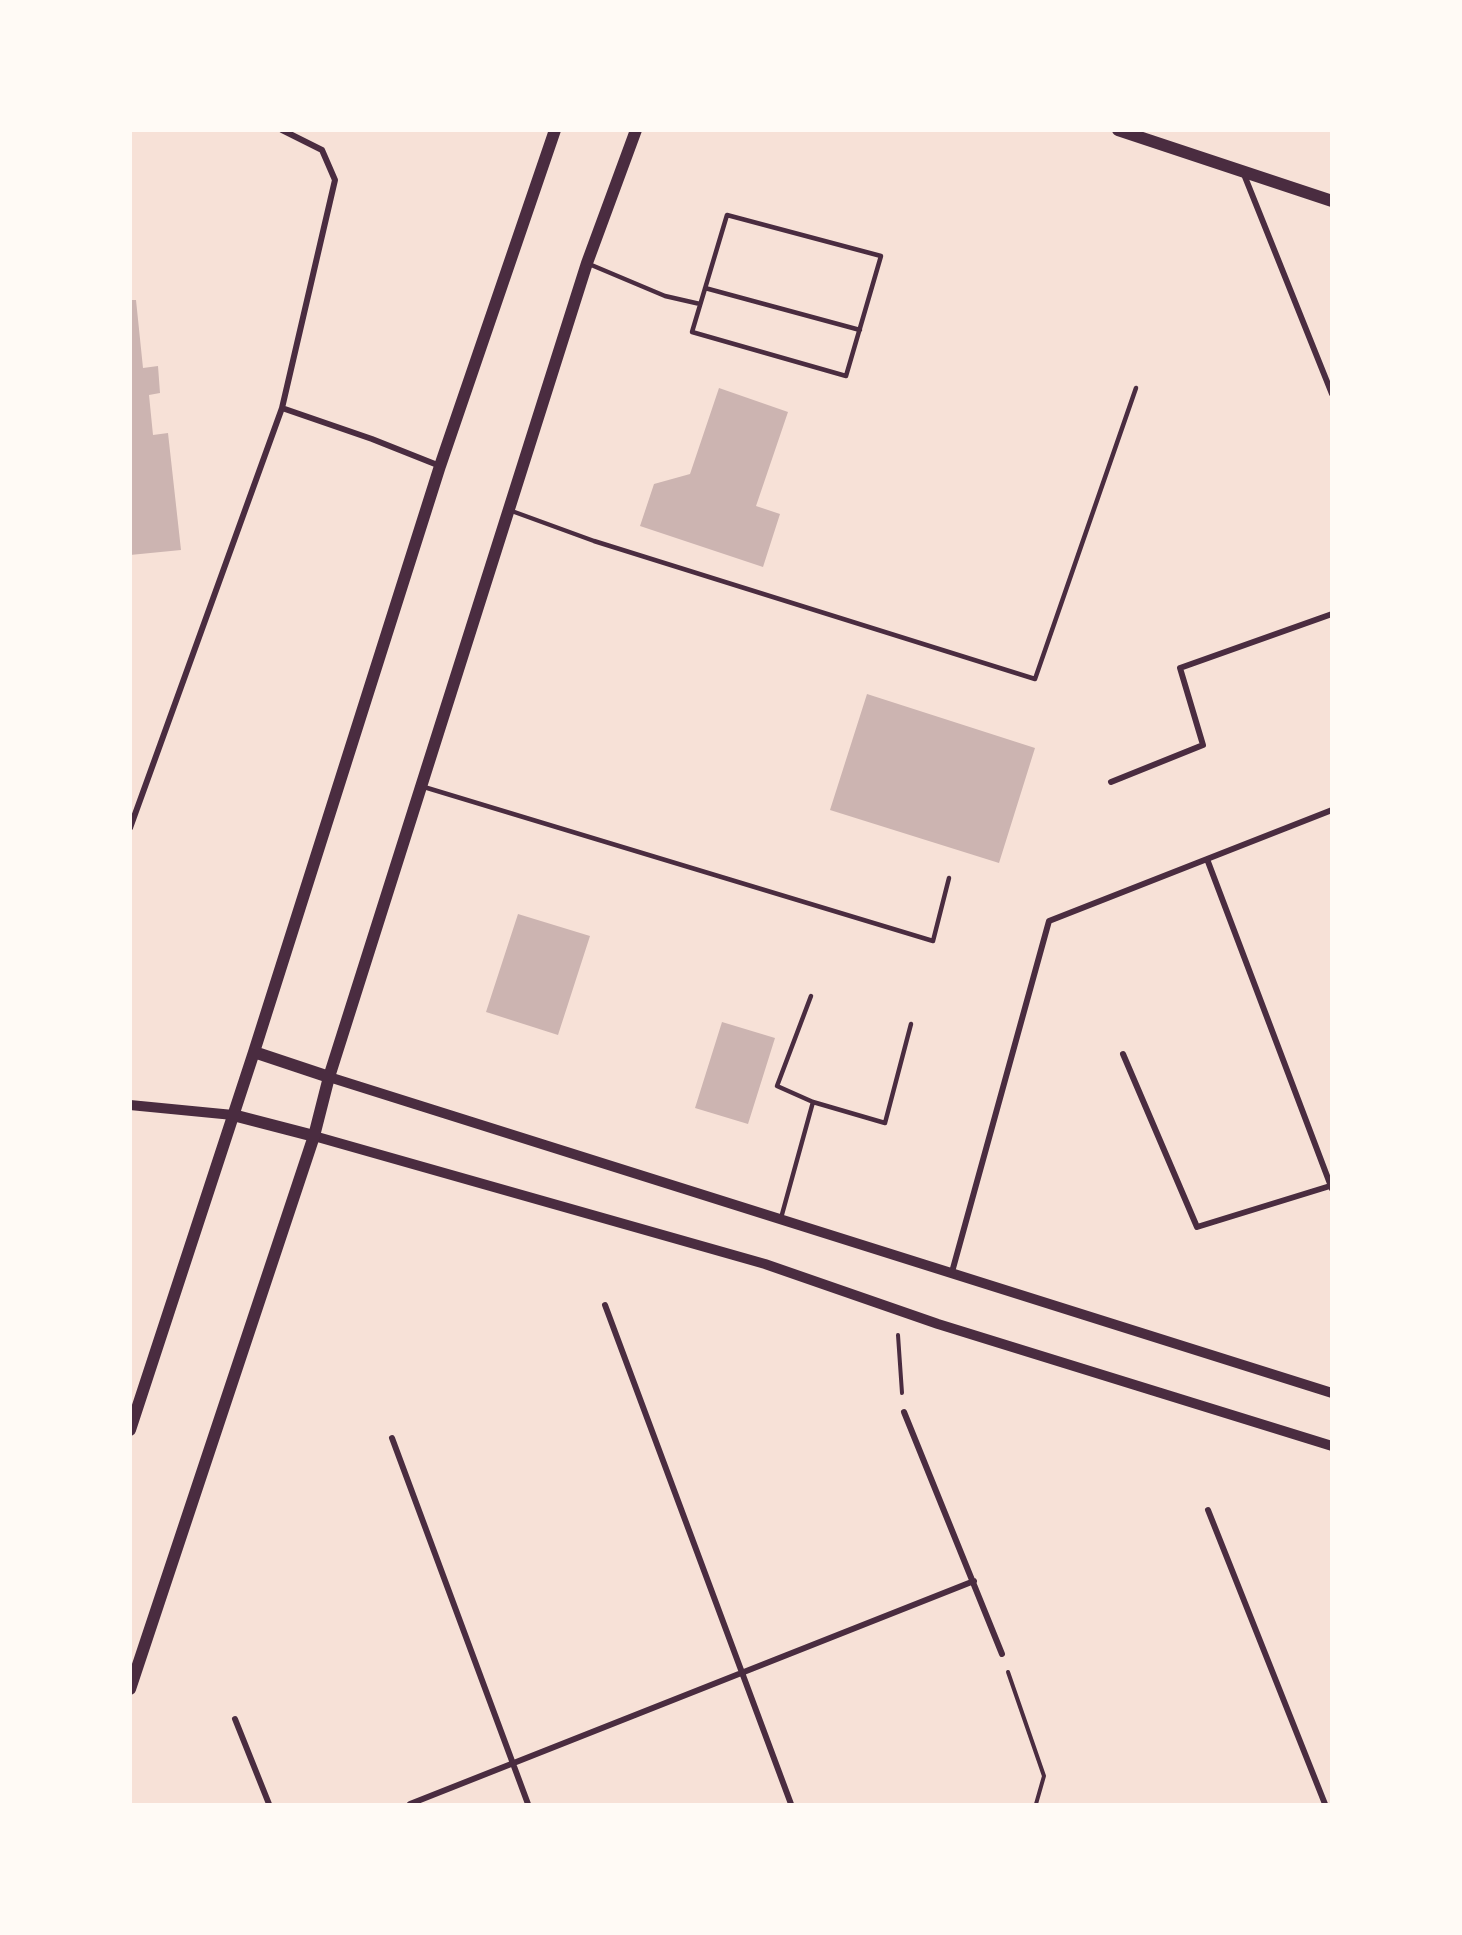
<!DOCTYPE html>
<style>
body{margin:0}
#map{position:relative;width:1462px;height:1935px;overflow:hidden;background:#f7e1d7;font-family:"DM Sans",sans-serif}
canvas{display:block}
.frame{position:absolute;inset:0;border:132px solid #fffaf5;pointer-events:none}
</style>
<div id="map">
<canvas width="1462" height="1935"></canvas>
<div class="frame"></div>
</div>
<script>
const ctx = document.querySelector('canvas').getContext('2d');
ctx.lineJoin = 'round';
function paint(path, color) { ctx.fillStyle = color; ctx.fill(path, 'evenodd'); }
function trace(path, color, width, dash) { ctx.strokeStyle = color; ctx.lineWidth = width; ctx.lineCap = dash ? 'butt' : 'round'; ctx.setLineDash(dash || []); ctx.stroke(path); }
const building = new Path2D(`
 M130,300H136L143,368L158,366L160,393L149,395L153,435L168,433L181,550L130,555Z
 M719,388L788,412L756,506L780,514L763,567L640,526L654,484L690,474Z
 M867,694L1035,748L999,863L830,810Z
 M518,914L590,936L558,1035L486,1012Z
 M722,1022L775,1038L748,1124L695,1108Z`);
const path = new Path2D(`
 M898,1335L902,1393
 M1008,1672L1044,1776L1036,1804`);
const service = new Path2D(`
 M727,215L881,256L846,376L692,332Z
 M589,264L665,296L700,304
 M705,288L860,330
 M509,510L594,541L1035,679L1136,388
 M424,787L933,941L949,878
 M811,996L777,1086L813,1102L885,1123L911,1024
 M781,1218L813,1102`);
const minor = new Path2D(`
 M282,130L322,150L335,180L282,408L372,439L440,466
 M1243,172L1332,394
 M1111,782L1203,745L1180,668L1332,614
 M130,828L282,408
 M1207,859L1332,1189
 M1123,1054L1197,1227L1330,1186
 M952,1272L1049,921L1332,810
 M605,1305L791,1804
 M904,1412L1002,1654
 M392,1438L528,1804
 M1208,1510L1325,1804
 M235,1719L269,1804
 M410,1804L974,1581`);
const tertiary = new Path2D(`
 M329,1077L1332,1393
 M130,1105L233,1115
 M314,1136L765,1264L938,1324L1332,1446`);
const secondary = new Path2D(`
 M1118,130L1332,201
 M254,1052L329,1077
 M233,1115L314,1136
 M130,1430L254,1052L440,466L555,130
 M130,1689L314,1136L329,1077L587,263L636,130`);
paint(building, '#ccb4b1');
trace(path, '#4a2c40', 4);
trace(service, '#4a2c40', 4.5);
trace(minor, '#4a2c40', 6);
trace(tertiary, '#4a2c40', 10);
trace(secondary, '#4a2c40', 12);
</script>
